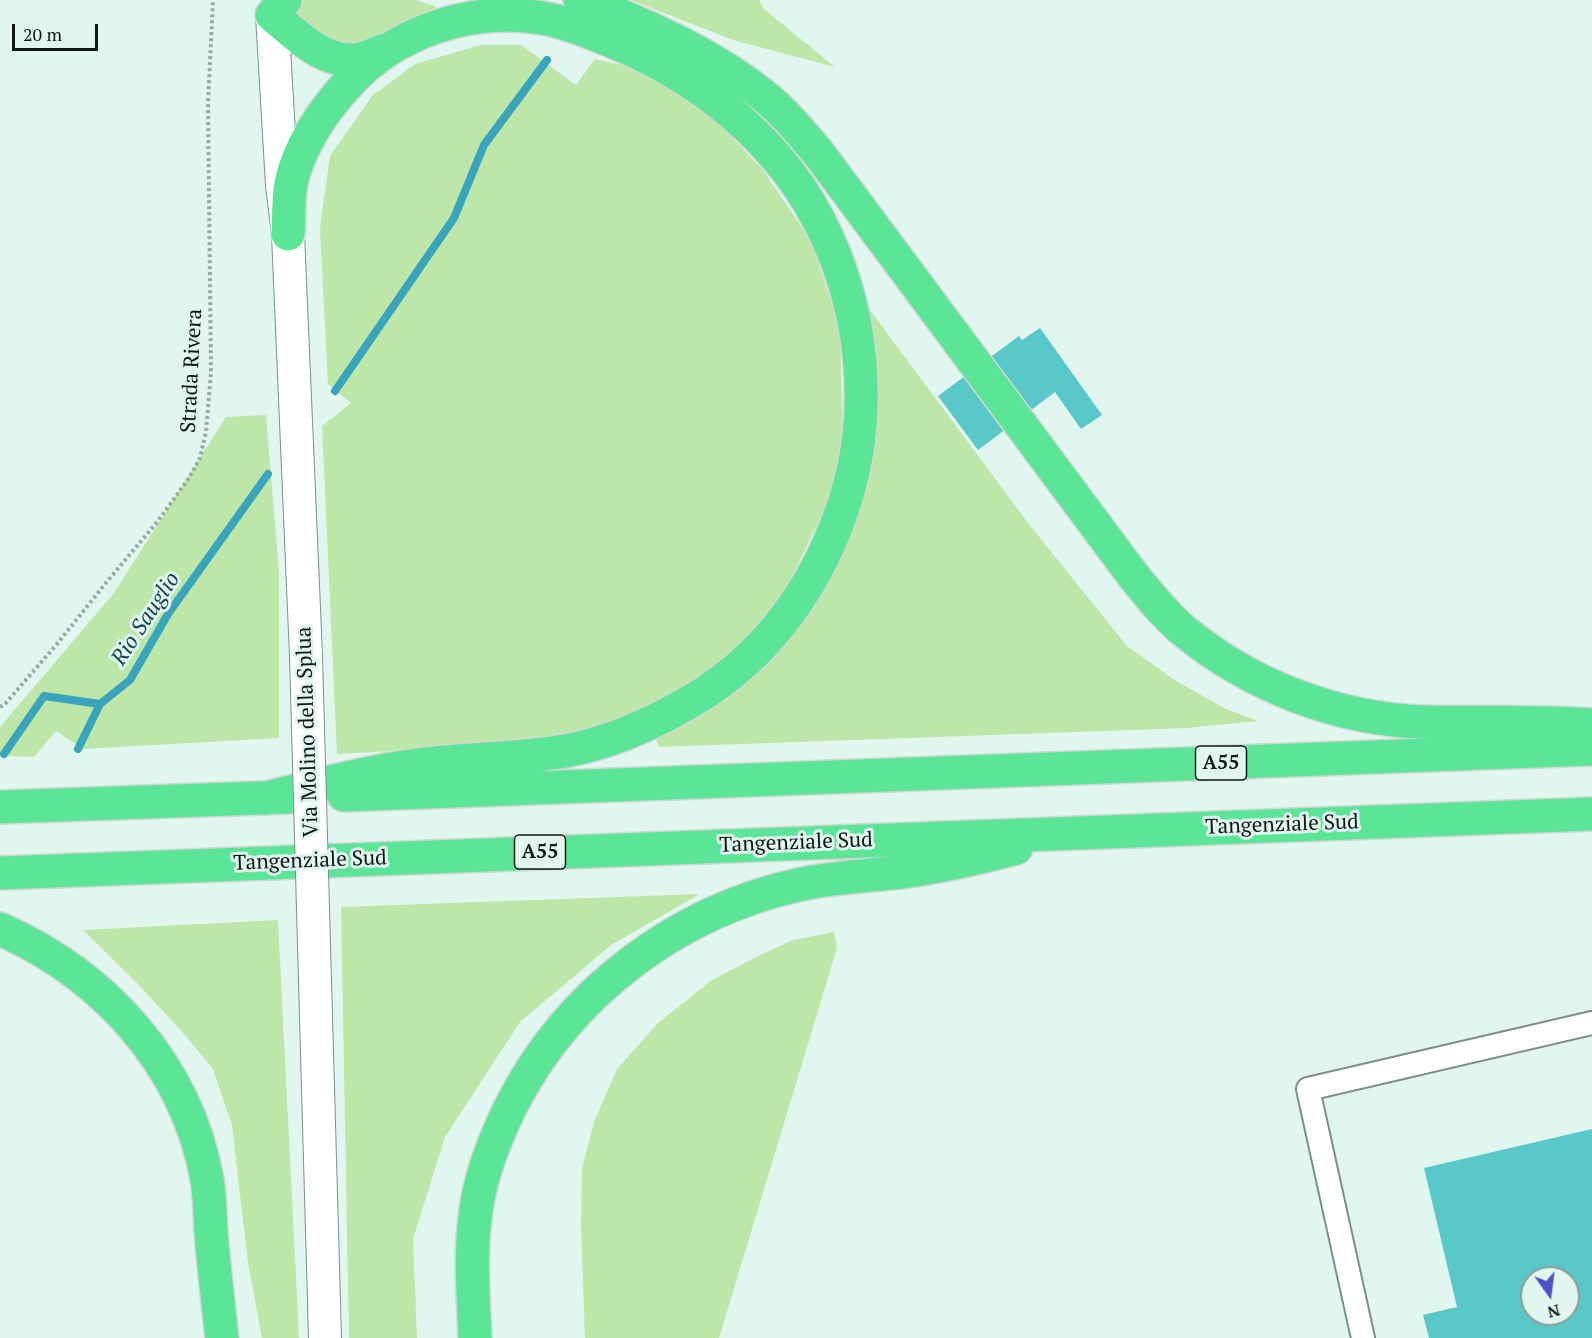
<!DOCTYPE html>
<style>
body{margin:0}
#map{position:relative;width:1592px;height:1338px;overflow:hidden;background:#e0f6ef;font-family:"PT Serif",serif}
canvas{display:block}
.north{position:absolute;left:1520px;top:1266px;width:60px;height:60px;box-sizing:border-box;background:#e0f6ef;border:2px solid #8d9d98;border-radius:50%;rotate:166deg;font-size:16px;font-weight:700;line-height:24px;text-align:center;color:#101816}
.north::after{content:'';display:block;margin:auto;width:21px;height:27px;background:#4b51c7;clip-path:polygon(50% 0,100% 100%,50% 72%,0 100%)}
.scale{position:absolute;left:12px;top:24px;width:86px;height:27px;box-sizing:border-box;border:3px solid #101816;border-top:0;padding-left:8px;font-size:18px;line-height:21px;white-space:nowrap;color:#101816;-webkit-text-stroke:4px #e0f6ef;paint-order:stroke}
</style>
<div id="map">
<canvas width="1592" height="1338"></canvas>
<div class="north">N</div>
<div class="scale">20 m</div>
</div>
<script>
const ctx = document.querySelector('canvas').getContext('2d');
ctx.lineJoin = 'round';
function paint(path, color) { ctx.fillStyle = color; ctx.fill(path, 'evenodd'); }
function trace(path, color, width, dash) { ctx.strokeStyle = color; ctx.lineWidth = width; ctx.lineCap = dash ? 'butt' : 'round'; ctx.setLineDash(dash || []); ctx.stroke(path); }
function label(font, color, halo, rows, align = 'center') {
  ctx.font = font + ' "PT Serif",serif'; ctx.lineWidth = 6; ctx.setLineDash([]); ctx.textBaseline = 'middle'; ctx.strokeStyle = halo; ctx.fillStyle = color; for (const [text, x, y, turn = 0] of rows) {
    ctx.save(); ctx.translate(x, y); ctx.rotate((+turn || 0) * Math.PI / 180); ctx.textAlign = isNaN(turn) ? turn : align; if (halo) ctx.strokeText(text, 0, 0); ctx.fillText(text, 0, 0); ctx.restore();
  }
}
const green = new Path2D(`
 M304,0H416L435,6L437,15L344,51L291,15Z
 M631,0H759L764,9L835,67L733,40Z
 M481,45H521L576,85L595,59L639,69L715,119L763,170L810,239L840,327L843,445L828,502L786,589L738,647L677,696L618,726L546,743L337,754L322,426L351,403L328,384L320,228L330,156L372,96L415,64Z
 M864,302L1028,523L1127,646L1176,681L1226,709L1258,721L1187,728L659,747L656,739L718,702L792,635L825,588L859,511L873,436Z
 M266,415L279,572V738L83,749L56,731L34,757L0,756V727L114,593L226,417Z
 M700,894L611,945L520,1022L445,1137L413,1239L417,1338H349L341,907Z
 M278,920L299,1338H262L248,1263L232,1125L213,1069L185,1035L136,982L83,930Z
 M834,932L837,948L719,1338H585L581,1225L582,1169L594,1122L617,1069L658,1023L712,980L758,956L793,940Z`);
const stream = new Path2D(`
 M335,391L454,218L484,145L547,60
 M78,749L100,704
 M4,754L44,696L100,704L130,680L168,614L268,474`);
const building = new Path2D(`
 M1040,328L1102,415L1081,429L1055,392L978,450L938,396L1019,336L1022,340Z
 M1592,1129V1338H1429L1423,1315L1457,1307L1424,1168ZM1532,1278H1568V1314H1532Z`);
const path = new Path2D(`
 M0,707L5,704L57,644L105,584L158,521L189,478L200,458L206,432L211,372L208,104L213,0`);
const street = new Path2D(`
 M1363,1338L1308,1089L1592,1023`);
const secondary = new Path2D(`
 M272,15L282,185L288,234L306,656
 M314,945L325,1338`);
const highway = new Path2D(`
 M285,0L272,15C297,35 324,65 360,59C367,58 375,54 382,51
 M580,0C642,22 720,58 770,101C789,117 804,136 820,155L1132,574C1148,594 1165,615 1184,631C1251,686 1337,719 1423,722C1479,724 1536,720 1592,725
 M344,795L1592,749
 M267,798C314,786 362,773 410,766C462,758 514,760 565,751C610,743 654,723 693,700C769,655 820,582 846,498C872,413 864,318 827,237C784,141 696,73 599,36C581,29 562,21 542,18C470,6 394,32 346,86C322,112 299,147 291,183C288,199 289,218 288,234
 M0,807L289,797
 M0,873L1592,814
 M0,929C104,975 186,1064 207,1179C210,1197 210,1215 211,1233C214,1268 218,1303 222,1338
 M475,1338C473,1291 469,1244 478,1198C484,1166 496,1137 510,1108C567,994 676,911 802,884C835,877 868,876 901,872C940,867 978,858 1016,848`);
const secondaryBridge = new Path2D(`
 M306,656L314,945`);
const shields = [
 [1221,763,51],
 [540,852,51]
];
const shieldNames = [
 ["A55",1221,763],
 ["A55",540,852]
];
const streetNames = [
 ["Strada Rivera",192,371,-87],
 ["Via Molino della Splua",308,732,-92],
 ["Tangenziale Sud",1282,825,-2],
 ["Tangenziale Sud",796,843,-2],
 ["Tangenziale Sud",310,861,-2]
];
const waterNames = [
 ["Rio Sauglio",146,619,-57]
];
paint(green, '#bde7a8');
trace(stream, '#39a5bd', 8);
paint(building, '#58c8c8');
trace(street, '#7b908a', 26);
trace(secondary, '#7b908a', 34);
trace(highway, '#d4d5d5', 36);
trace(path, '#98aaa4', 4, [3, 3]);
trace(street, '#fff', 22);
trace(secondary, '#fff', 32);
trace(highway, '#5ae597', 33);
trace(secondaryBridge, '#7b908a', 34, []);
trace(secondaryBridge, '#fff', 32);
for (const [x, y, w] of shields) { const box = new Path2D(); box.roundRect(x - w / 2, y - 17, w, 34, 4.5); ctx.fillStyle = '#e0f6ef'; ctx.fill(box); trace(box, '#101816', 1.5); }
label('bold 20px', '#101816', null, shieldNames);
label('21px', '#101816', '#e0f6ef', streetNames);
label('italic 22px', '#16444f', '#e0f6ef', waterNames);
</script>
